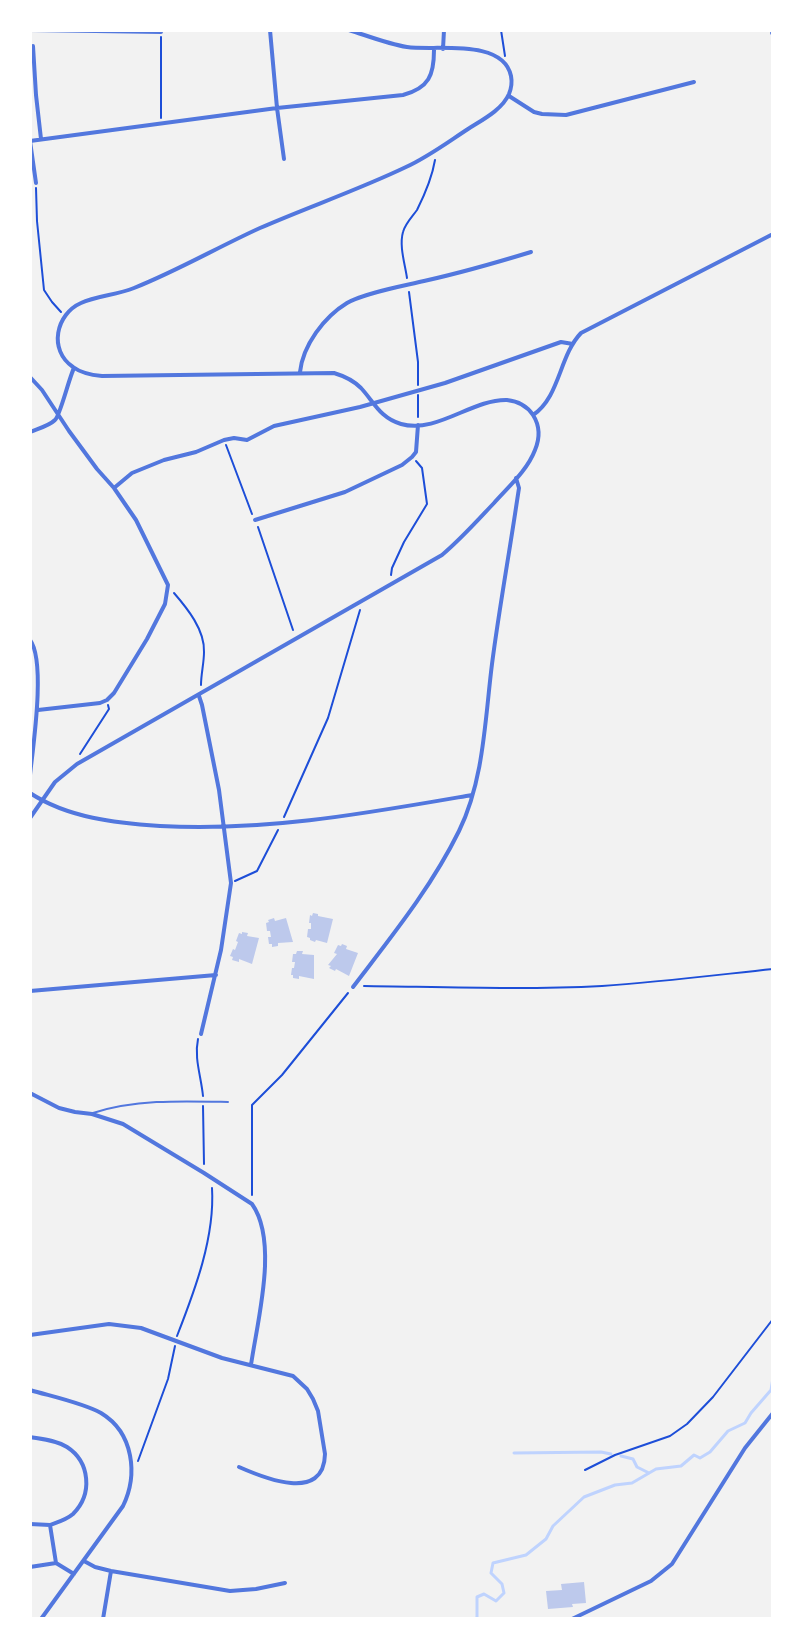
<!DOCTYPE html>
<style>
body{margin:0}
#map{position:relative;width:803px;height:1649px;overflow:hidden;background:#f2f2f2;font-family:"Source Serif 4",serif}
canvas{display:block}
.frame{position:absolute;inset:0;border:32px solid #fff;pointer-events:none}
</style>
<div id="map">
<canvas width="803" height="1649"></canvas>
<div class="frame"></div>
</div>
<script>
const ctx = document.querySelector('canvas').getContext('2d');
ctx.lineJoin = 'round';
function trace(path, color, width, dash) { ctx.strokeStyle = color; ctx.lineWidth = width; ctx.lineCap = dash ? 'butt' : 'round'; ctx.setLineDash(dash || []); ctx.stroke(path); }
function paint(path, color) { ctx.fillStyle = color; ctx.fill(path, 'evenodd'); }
const stream = new Path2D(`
 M514,1453L601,1452L611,1454
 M621,1456L633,1459L637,1467L649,1473
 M476,1619L477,1617V1597L484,1594L496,1601L504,1593L502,1584L491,1573L493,1563L526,1555L546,1539L553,1526L584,1497L615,1485L632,1483L656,1469L681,1466L694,1455L700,1458L710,1452L728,1431L745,1423L751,1413L771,1390L773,1378`);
const building = new Path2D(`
 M313,913L318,914V916L333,919L327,943L316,940L315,942L310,940V938L307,937L308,929H311V923H309L310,915L312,916Z
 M274,918L275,921L286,918L293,942L278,943V946L272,947V944H269L268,937H271L270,931H267L266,923L269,922L268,920Z
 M242,932L248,933L247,936L259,938L252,964L239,959V962L232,960L233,957L230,956L233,949L235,950L238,942L236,941L239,933L242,934Z
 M342,944L347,946L346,949L358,953L349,976L336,969L335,971L329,968L331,966L328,965L337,954L334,953L338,945L341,946Z
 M297,951H303L302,954L314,955V979L299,976V979L293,978V975H291L292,968H294L295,962H292L293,954H296Z
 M584,1582L586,1603L572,1604L573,1607L548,1609L546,1591L562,1590L561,1584Z`);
const path = new Path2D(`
 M501,30L505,56
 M161,118V37
 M36,188L37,221L44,290L52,302L61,312
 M407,278C405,264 399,246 403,232C405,224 412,217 417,210C425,194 432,178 435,160
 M409,292L418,362V385
 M418,395V417
 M226,445L252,514
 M258,527L293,630
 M391,575L392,568L404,542L427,504L422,468L416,461
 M174,593C187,608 205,630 204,652C204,663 201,674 201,685
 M80,754L109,709L108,705
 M284,817L328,718L360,610
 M235,881L257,871L278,830
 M364,986C443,987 523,990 602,986C659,982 716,975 773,969
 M198,1039C194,1058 201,1076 203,1096
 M203,1106L204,1164
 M252,1195V1105L282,1075L348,993
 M177,1336C195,1290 215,1237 212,1188
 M30,1410V1409
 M138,1461L168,1379L175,1346
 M585,1470L615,1455L670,1436L687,1424L713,1397L773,1319`);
const service = new Path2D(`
 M93,1113C136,1099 184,1101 228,1102`);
const minor = new Path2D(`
 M30,30L161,32V30
 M270,30L277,108L284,159
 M772,33H773
 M33,46L36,95L41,139
 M443,49L444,30
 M509,96L534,112L542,114L566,115L694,82
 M30,141L277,108L403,95C429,88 434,75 434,50
 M30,141L36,183
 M300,372C303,345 324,317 347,303C364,293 403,286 424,281C460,273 495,263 531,252
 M30,377L42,390L69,431L97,469L114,488L136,520L168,585L165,604L147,639L114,693L107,700L100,703L38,710
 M533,415C560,397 559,356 581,333L773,234
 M30,432C37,429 49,426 55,420C60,416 69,378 74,368
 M114,488L132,473L164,460L196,452L224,440L234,438L247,440L274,426L360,407L445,383L561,342L573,344
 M255,520L345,492L402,465L412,457L416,452L418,425
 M30,640C46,661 33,747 30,775
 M199,696L202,705L219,790L231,883L221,950L201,1034
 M30,793C68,818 116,823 160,826C265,832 368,813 472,795
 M30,818L55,782L77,764L442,555C461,539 477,521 494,503C508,487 527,471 535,450C540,438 540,426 533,415C527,406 517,401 507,400C472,399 437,434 401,424C380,418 374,402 361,388C353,380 344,376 334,373L102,376C91,375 81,373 73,367C48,350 56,314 81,303C96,296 117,295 134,288C177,271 218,247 260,228C308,207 358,190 406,167C428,157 448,142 468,129C482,120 502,110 509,94C511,89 512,81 511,76C503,38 435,51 407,47C388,44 368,36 349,30
 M353,987C391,937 431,888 459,831C484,780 485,719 492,664C499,610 509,555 517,501L519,488L516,478
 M30,991L216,975
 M30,1093L59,1108L75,1112L92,1114L123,1124L204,1173L252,1204C279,1242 257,1322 251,1365
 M30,1335L109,1324L141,1328L222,1358L293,1376L307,1389L313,1399L318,1411L325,1454C324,1503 264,1478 239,1467
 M30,1390C50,1396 83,1403 101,1413C134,1433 138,1475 123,1506L41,1619
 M30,1437C42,1439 56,1440 67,1447C90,1462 93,1494 73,1514C66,1520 58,1522 50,1525L56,1563
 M30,1524L50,1525
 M84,1561L95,1567L111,1571L230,1591L256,1589L285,1583
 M30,1567L56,1563L74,1574
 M103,1619L111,1571
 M572,1619L651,1581L672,1564L745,1448L773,1413`);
trace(stream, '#bfd3fe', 3);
paint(building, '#bdc9ec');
trace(path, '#1d4ed8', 2);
trace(service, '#5277de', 2);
trace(minor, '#5277de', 4);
</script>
